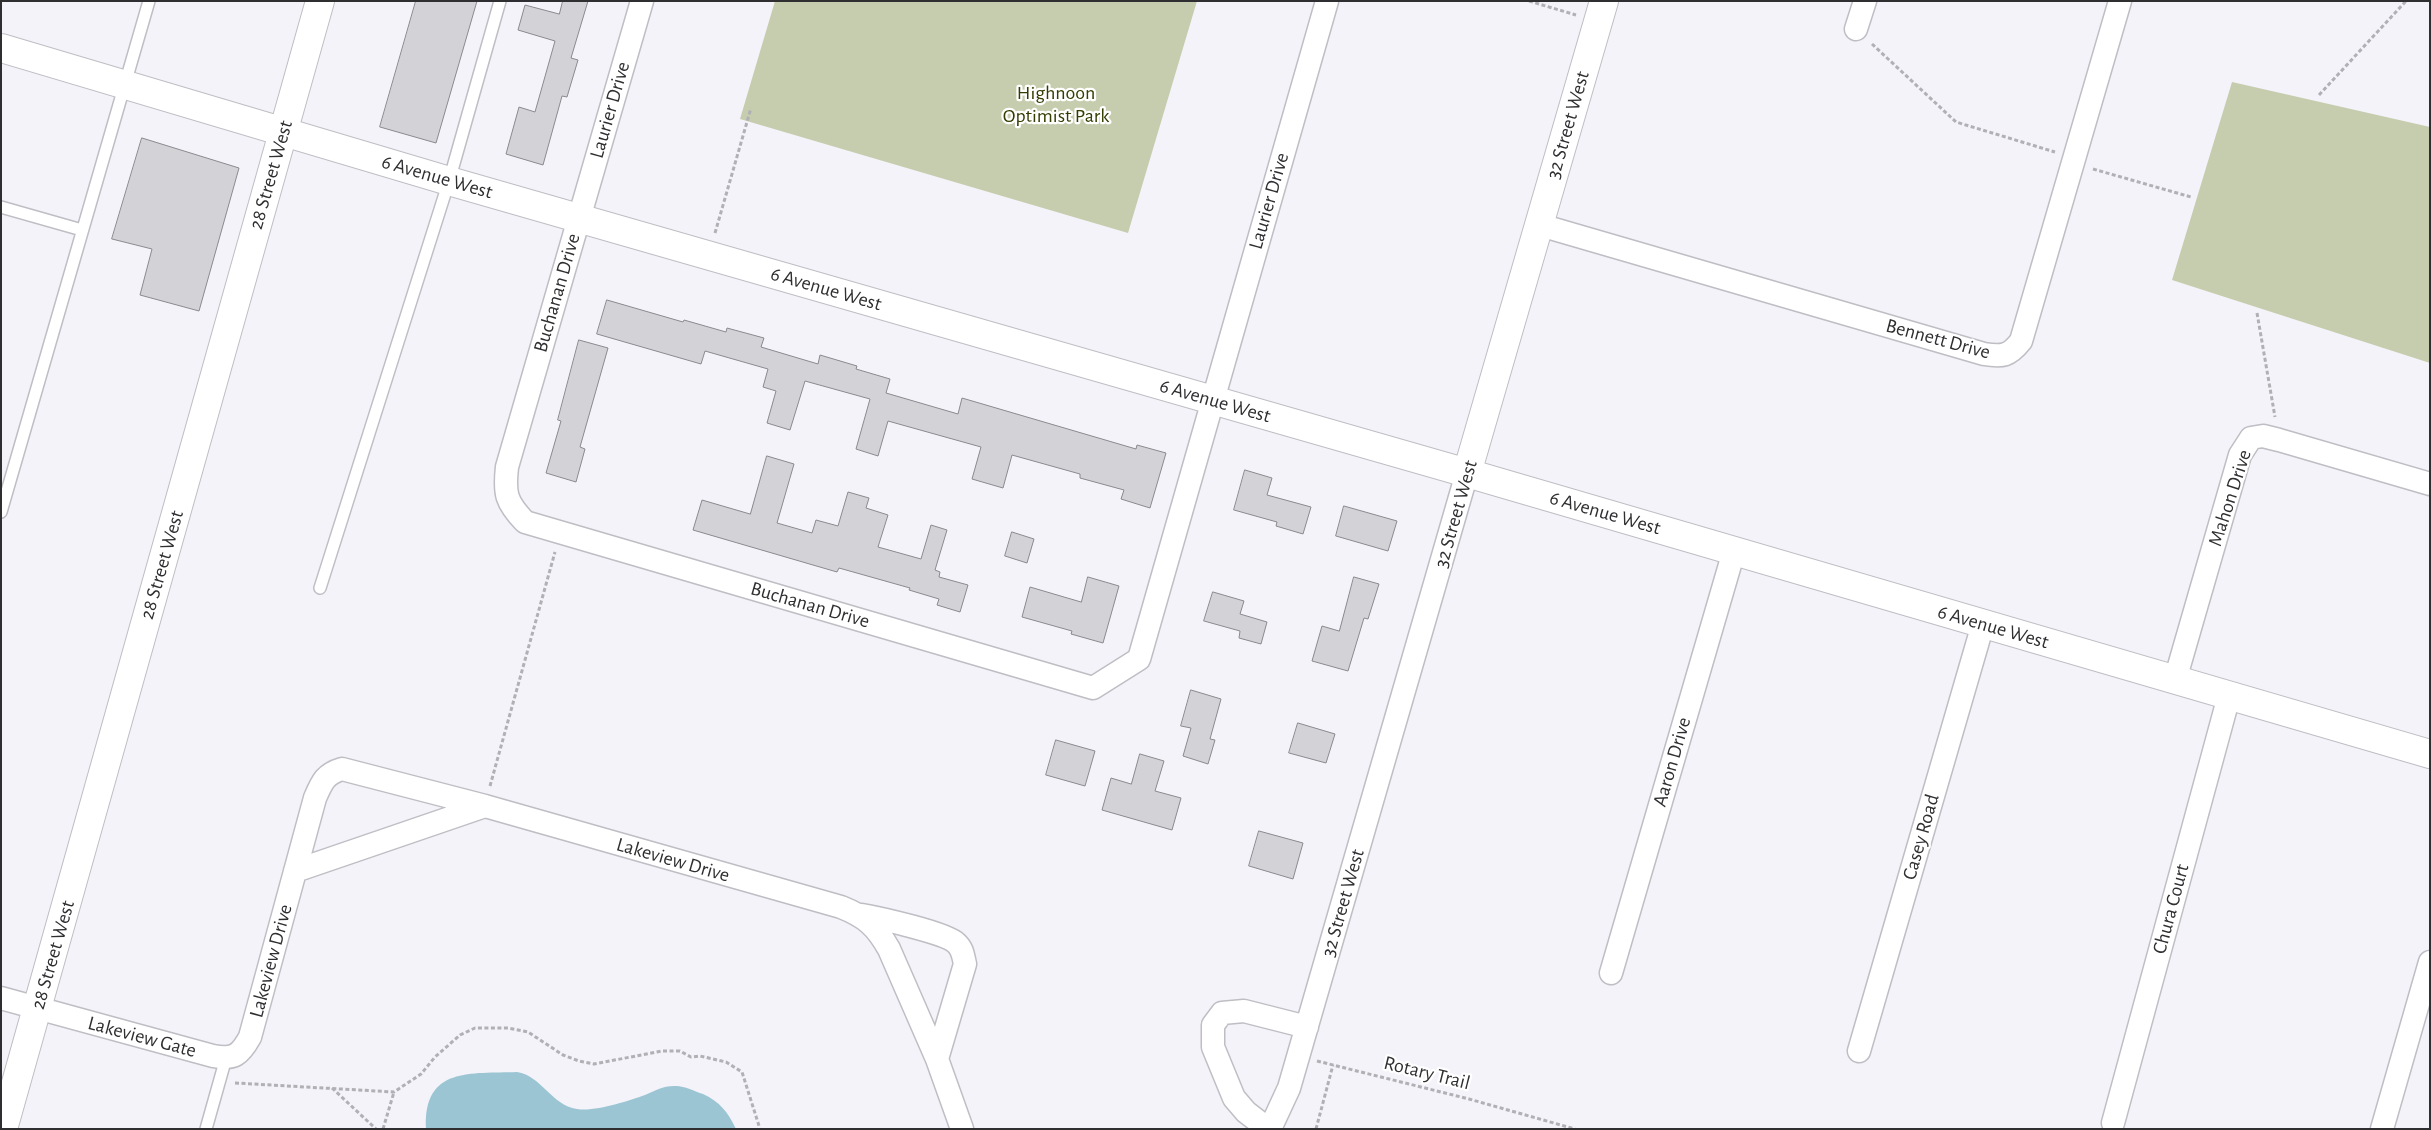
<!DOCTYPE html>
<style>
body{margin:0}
#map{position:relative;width:2431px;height:1130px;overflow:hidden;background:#f4f3f9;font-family:"Alegreya Sans",sans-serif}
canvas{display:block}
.frame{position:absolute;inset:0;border:2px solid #2f2e31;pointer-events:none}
</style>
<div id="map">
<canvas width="2431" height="1130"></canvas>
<div class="frame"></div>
</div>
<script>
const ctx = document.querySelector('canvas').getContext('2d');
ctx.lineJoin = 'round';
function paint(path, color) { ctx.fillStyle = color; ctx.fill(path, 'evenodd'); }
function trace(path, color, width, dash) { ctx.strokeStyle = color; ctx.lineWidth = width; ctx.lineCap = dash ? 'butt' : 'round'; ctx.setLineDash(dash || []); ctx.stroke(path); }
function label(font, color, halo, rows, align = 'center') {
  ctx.font = font + ' "Alegreya Sans",sans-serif'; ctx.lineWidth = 4.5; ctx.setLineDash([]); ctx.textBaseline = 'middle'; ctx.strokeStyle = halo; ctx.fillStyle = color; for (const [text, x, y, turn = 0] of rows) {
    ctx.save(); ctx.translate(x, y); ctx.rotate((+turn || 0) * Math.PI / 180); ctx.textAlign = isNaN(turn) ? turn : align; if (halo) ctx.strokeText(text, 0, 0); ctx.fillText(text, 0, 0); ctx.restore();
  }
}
const green = new Path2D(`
 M775,1H1197L1128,233L740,119Z
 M2232,82L2430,127V363L2172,280Z`);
const water = new Path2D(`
 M517,1072C542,1076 551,1105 577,1109C595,1112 628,1101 645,1095C654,1091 663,1086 674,1086C683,1085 694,1091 703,1094C720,1102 728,1112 736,1129H426C423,1066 471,1074 517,1072Z`);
const building = new Path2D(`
 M416,1H477L436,143L380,127Z
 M563,1H588L571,58L578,60L567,97L562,96L543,165L506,154L519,107L535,112L555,41L518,30L525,5L559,14Z
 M142,138L239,168L199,311L140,295L152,249L112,239Z
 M607,300L683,322L684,320L726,332L727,328L764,338L761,347L818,364L820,355L857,366L856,369L890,379L886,393L958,414L962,398L1136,449L1137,445L1166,453L1150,508L1121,499L1124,490L1080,478V474L1012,455L1003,488L972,479L981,447L888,421L878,456L856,449L870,399L805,381L790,430L767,423L776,391L763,387L768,369L705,351L701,364L597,334Z
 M579,340L608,348L580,447L585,449L576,482L546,473L561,421L558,420Z
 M767,456L794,464L777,523L812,533L816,520L838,526L848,492L869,498L866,508L888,515L878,547L921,559L931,525L947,530L935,570L940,572L939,577L968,585L960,612L937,605L939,599L909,590L910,588L839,568L837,572L693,530L702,500L750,514Z
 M1245,470L1272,478L1267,495L1311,507L1303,534L1276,526L1277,522L1234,510Z
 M1344,506L1397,521L1388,551L1336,536Z
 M1012,532L1034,539L1027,563L1005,556Z
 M1088,577L1119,586L1103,643L1071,634L1072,631L1022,617L1030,587L1081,602Z
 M1354,577L1379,584L1368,619L1364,618L1348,671L1312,661L1322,626L1339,631Z
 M1213,592L1244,601L1240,614L1267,622L1261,644L1239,638L1240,631L1204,621Z
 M1191,690L1221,699L1210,739L1215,740L1208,764L1183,756L1191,728L1181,726Z
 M1298,723L1335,734L1326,763L1289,753Z
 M1056,740L1095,751L1085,786L1046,775Z
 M1140,754L1164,761L1155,791L1181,798L1172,830L1102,810L1111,778L1131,784Z
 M1259,831L1303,843L1293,879L1249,866Z`);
const path = new Path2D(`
 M1529,1L1576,15
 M1872,44L1956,122L2055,152
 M2319,95L2406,1
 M2093,169L2191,197
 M715,233L751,108
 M2257,313L2275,417
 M490,786L555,552
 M1317,1061L1469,1099L1575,1129
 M235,1083L394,1092L421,1074L435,1057L460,1035L475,1028H508L528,1032L563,1055L579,1061L594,1064L662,1051H680L691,1057L700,1056L726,1062L742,1072L760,1129
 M332,1088L376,1129
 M383,1129L394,1092
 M1316,1129L1333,1065`);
const service = new Path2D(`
 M1,207L82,230
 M1,512L149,1
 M320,588L449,181L500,1
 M206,1129L226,1058`);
const minor = new Path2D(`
 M642,1L507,467C504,494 506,502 525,522L1093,688L1139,659L1327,1
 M1856,29L1865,1
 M1540,225L1984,354C2003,357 2009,356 2021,341L2120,1
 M2175,680L2240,455L2251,438L2263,436L2279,440L2430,484
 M295,871L485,806
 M862,915C879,918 946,933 956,943C963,949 963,956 965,964L937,1059
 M1611,973L1734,551
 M1,998L213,1056C234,1060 240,1055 250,1037L315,798C322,782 325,774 342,769L485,806L841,907C866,917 876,926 889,949L937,1059L962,1129
 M1859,1051L1983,624
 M2113,1123L2229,696
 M1268,1129L1246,1112L1234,1098L1213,1047V1025L1222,1013L1244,1011L1307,1027
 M1270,1129L1289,1088L1467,473
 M2382,1129L2430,962`);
const tertiary = new Path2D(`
 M1,48L449,181L1467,473L2430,754
 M1467,473L1604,1`);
const secondary = new Path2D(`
 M3,1129L320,1`);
const parkNames = [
 ["Highnoon",1056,93],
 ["Optimist Park",1056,116]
];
const streetNames = [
 ["Laurier Drive",610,110,-74],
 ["32 Street West",1568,125,-74],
 ["28 Street West",271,175,-74],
 ["6 Avenue West",437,177,16],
 ["Laurier Drive",1269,201,-74],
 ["6 Avenue West",826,289,16],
 ["Buchanan Drive",557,293,-74],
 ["Bennett Drive",1938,339,15],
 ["6 Avenue West",1215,401,16],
 ["Mahon Drive",2230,498,-72],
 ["6 Avenue West",1605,513,16],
 ["32 Street West",1456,514,-74],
 ["28 Street West",162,565,-74],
 ["Buchanan Drive",810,605,16],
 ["6 Avenue West",1993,627,16],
 ["Aaron Drive",1672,762,-74],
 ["Casey Road",1921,837,-74],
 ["Lakeview Drive",673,860,16],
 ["32 Street West",1343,903,-74],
 ["Chura Court",2171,909,-75],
 ["28 Street West",53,955,-74],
 ["Lakeview Drive",271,961,-75],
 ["Lakeview Gate",142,1037,15],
 ["Rotary Trail",1427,1073,14]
];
paint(green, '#c6cdae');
paint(water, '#9bc5d3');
paint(building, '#d3d2d7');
trace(building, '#8a898e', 1);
trace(service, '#bfbec4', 14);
trace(minor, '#bfbec4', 25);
trace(tertiary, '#bfbec4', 30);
trace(secondary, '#bfbec4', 30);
trace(path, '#b1b0b5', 3, [4, 2.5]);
trace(service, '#fff', 11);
trace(minor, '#fff', 22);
trace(tertiary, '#fff', 28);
trace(secondary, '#fff', 28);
label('20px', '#333d01', '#fff', parkNames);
label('20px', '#2f2e31', '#fff', streetNames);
</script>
